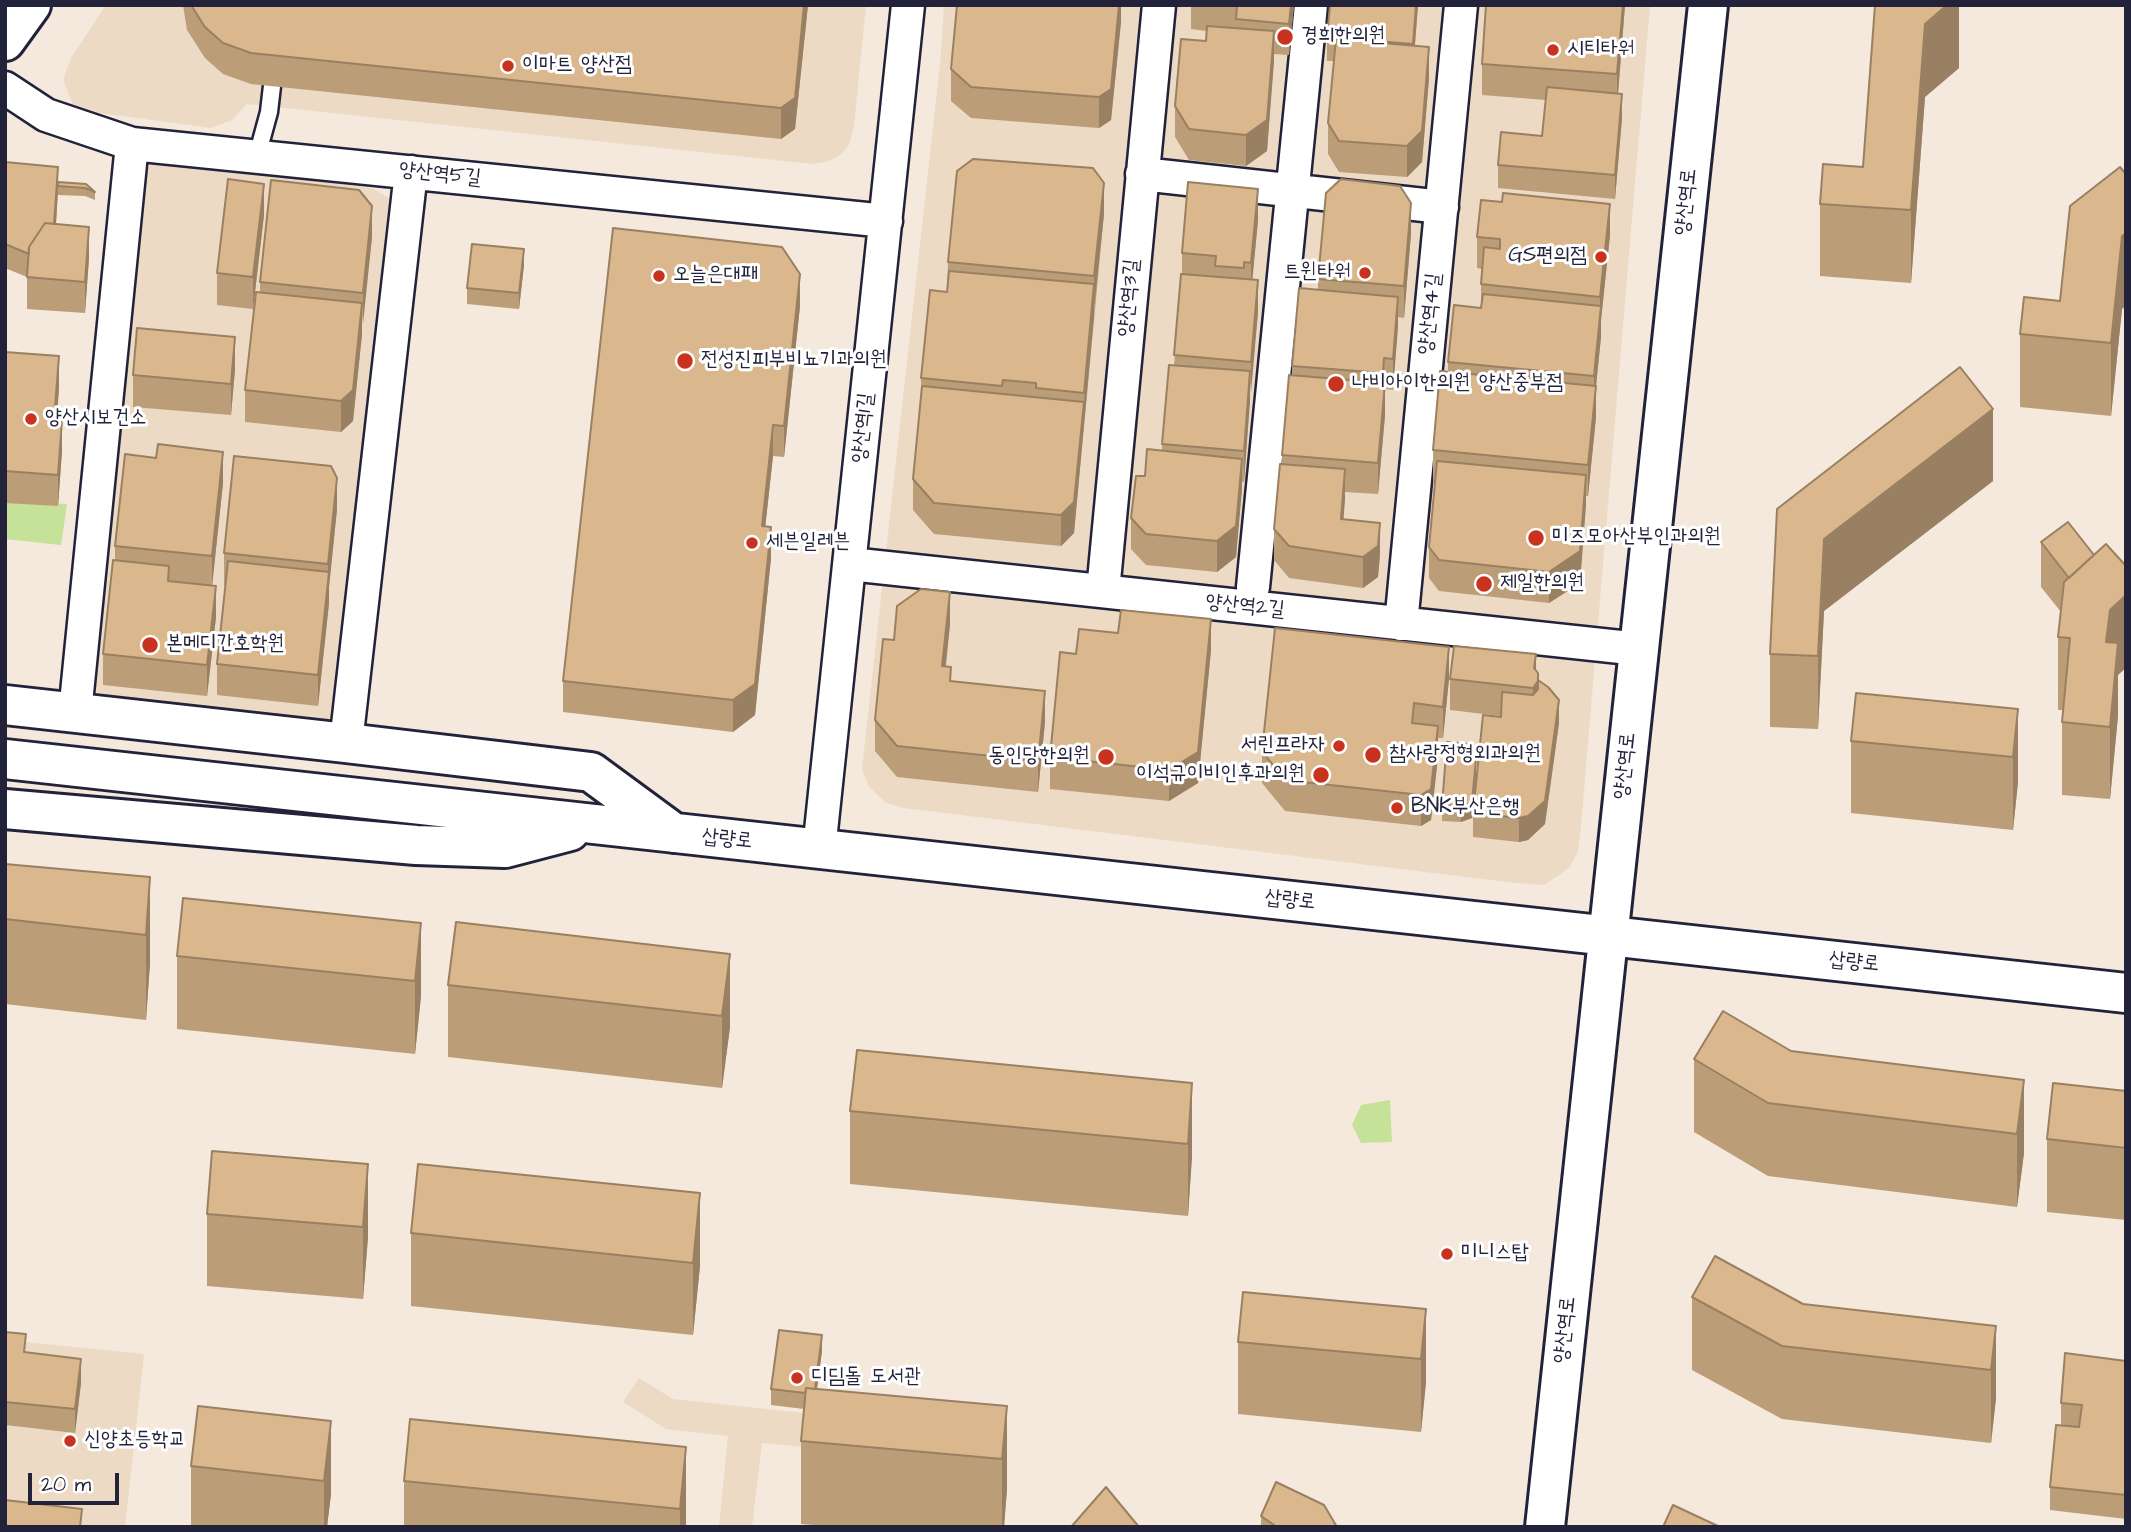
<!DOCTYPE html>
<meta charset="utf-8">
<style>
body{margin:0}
#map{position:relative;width:2131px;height:1532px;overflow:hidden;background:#f4e9dc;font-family:"Architects Daughter",sans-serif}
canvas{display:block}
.frame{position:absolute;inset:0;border:7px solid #22223b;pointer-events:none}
.scale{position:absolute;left:28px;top:1473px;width:91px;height:32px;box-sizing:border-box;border:4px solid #22223b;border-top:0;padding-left:9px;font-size:21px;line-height:24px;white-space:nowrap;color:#22223b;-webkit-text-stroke:5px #fff;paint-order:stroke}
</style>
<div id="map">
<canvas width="2131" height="1532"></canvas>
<div class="frame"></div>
<div class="scale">20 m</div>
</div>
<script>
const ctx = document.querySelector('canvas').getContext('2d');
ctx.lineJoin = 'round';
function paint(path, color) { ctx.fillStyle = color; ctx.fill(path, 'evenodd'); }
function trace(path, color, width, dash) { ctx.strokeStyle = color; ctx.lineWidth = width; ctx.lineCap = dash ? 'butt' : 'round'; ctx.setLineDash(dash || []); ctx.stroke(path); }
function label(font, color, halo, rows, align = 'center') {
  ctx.font = font + ' "Architects Daughter","Poor Story",sans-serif'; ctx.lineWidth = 6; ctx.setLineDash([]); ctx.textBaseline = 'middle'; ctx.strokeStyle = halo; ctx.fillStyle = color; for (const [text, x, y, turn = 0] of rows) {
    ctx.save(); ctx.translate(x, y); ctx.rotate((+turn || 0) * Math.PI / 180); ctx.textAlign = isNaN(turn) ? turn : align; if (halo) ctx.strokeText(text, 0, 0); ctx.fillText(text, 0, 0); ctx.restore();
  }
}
const built = new Path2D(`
 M106,5H866L854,126L849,145L839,156L826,162L813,164L247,104L232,120L211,128L100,113L73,104L63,80L71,58Z
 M944,5H1650L1581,826L1578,852L1569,868L1544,885L1515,883L904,808L886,803L869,787L862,769L940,64Z
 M159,160L372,188L389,198L334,714L329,722L102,711L88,693L138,175Z
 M5,1340L144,1354L125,1527H5Z
 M639,1378L673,1399L851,1418L848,1451L762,1443L752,1527L719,1526L728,1436L666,1429L623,1402Z`);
const green = new Path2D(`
 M5,501L67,504L61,545L5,539Z
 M1390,1100L1392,1142L1361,1143L1352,1125L1361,1105Z`);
const lane = new Path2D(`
 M257,156L269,112L272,86`);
const street = new Path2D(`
 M5,88L46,115L132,144L886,221
 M1142,174L1442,207
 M850,564L1639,649
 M1253,587L1311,5
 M1103,591L1159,5
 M1401,624L1461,5
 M75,713L132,144
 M346,743L411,172
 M819,850L908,5`);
const secondary = new Path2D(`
 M5,41L31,5
 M5,705L346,743L591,772L674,833
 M5,759L2126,993
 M5,809L416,845L505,848L570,831
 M1545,1527L1708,5`);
const wall = new Path2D(`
 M183,5H808L795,129L781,139L251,84L223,74L205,58L187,30Z
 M1121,5V22L1111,120L1099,128L971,118L951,101V69Z
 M1191,5H1294L1289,55L1274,54L1267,151L1246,166L1189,160L1175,137V106L1206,41V31L1191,29Z
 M1330,5H1418L1415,45L1429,78L1422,162L1407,177L1339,172L1328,154V123L1334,61H1327V37Z
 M1486,5H1625L1618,94L1622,118L1615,199L1498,188V165L1542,136L1546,100L1482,95V64Z
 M1959,5V68L1925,97L1911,283L1820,276V204L1863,167Z
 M5,162L58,182L86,184L95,192V200L85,196L58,195V190L56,224L89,258L85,313L27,309V277L5,268Z
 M1104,214L1074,533L1061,546L934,534L913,510V479L921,399V378L947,292L948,262Z
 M264,215L253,309L217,305V273Z
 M1258,220L1252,280L1258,312L1250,393L1244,482H1242L1236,557L1217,572L1146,565L1131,549V518L1145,476L1162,451V444L1174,365L1182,274V253Z
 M1411,234L1404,318L1398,317L1393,390L1385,389V415L1378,494L1345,492L1343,519L1380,554L1378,577L1363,588L1289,578L1274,560V529L1282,464V455L1292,376V366L1318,290V279Z
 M1610,235L1601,320V337L1596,386V417L1588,496H1586L1580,583L1549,603L1439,591L1429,578V547L1435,481H1433V450L1448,372V362L1481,308V284L1482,269L1477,268V237Z
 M372,237L362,324V334L353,421L341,432L245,422V390L260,292V282Z
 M524,265L519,309L467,304V288Z
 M800,306L784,457L773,456L765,527L771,558L755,715L733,732L563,712V681Z
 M2122,309L2111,416L2020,407V334Z
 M5,352L59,387L57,420L62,451L58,506L5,503Z
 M235,369L231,415L133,407V375Z
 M1993,481L1824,611L1818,729L1770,727V654L1777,509Z
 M223,483L212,585L216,617L207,696L103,685V654L115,560V546Z
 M337,509L329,587V603L318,706L217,695V664L225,585H224V553Z
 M2068,522L2118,675V716L2110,799L2062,795V722L2063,710H2058V637L2061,612L2041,587V542Z
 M950,624L946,666L951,681L1045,722L1038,792L897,777L875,751V720L894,640Z
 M1211,650L1198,783L1169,801L1050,789V757L1076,654Z
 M1536,670L1538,680L1559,723L1545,824L1528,840L1519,842L1473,837V814L1472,818L1461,822L1442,821V805L1471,755L1476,775L1501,716L1450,710V679Z
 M1449,679L1443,738H1438V757L1431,820L1421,826L1285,811L1262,783V751Z
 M2018,709V782L2013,830L1851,813V741Z
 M5,864L150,877V963L146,1020L5,1004Z
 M421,923V996L415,1054L177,1029V956Z
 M730,954V1027L722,1088L448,1057V985Z
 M1791,1051L2024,1080V1153L2017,1207L1768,1176L1694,1132V1059Z
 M1192,1083V1156L1188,1216L850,1184V1111Z
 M2126,1091V1220L2047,1212V1139Z
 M368,1164V1237L363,1299L207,1286V1214Z
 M418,1164L700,1266L693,1335L411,1306V1233Z
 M1692,1297L1803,1304L1996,1326V1398L1991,1443L1782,1419L1692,1370Z
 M1426,1309V1382L1421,1432L1238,1414V1342Z
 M5,1332L26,1352L81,1383L75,1433L5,1425Z
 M822,1351L817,1389L1007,1406V1489L1004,1527H837L801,1524V1441L804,1409L771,1405V1389Z
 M2126,1361V1519L2050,1510V1487L2061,1426V1403Z
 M331,1421V1494L327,1527H191V1466Z
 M686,1447V1527H404V1481Z
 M1261,1516L1337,1527H1261Z`);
const shadedWall = new Path2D(`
 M804,5H808L795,129L781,139V108Z
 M1119,5H1121V22L1111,120L1099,128V97Z
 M1291,5H1294L1289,55V24Z
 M1416,5H1418L1413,68V44Z
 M1623,5H1625L1617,106V74Z
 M1947,5H1959V68L1925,97L1911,283V210L1925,24Z
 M1274,31V62L1267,151L1246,166V135Z
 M1429,47V78L1422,162L1407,177V146Z
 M1622,94V118L1615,199V175Z
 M58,167V190L54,256V232Z
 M1104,183V214L1094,308V276Z
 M264,184V215L253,309V277Z
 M1258,189V220L1251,294V263Z
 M1411,203V234L1404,318V286Z
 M1610,204V235L1601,320V337L1596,386V417L1588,496V465L1594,407V376L1600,314V297Z
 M372,206V237L363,324V293Z
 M89,227V258L85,313V282Z
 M2126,233V306L2122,309L2111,416V343L2122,236Z
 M524,249V265L519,309V293Z
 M800,274V306L784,457V426Z
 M1258,280V312L1251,393V362Z
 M1094,284V316L1074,533L1061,546V515L1084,402Z
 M1398,297V328L1393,390V359Z
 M362,303V334L353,421L341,432V401Z
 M235,337V369L231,415V384Z
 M59,356V387L54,451V420Z
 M1250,371V402L1244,482V451Z
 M1385,383V415L1378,494V463Z
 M1993,409V481L1824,611L1818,729V656L1824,539Z
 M62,420V451L58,506V475Z
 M773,425V456L762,557V526Z
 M223,452V483L212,587V556Z
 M1242,459V490L1236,557L1217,572V541Z
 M1345,469V500L1341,550V519Z
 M1586,475V506L1580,583L1549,603V572Z
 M337,478V509L329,587V603L318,706V675L328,580V564Z
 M1380,523V554L1378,577L1363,588V557Z
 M771,527V558L755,715L733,732V700Z
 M216,586V617L207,696V665Z
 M950,592V624L942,697V666Z
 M2126,595V668L2118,675V716L2110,799V727L2106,642L2110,610Z
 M1211,619V650L1198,783L1169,801V770Z
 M1449,647V679L1443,738V707Z
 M1536,654V685L1538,681V712L1533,719V688Z
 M1045,691V722L1038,792V761Z
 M1559,700V723L1545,824L1528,840L1519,842V818Z
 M2018,709V782L2013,830V757Z
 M1438,726V757L1431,820L1421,826V795Z
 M1476,759V775L1472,818L1461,822V806Z
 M150,877V963L146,1020V935Z
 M421,923V996L415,1054V981Z
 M730,954V1027L722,1088V1016Z
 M2024,1080V1153L2017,1207V1134Z
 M1192,1083V1156L1188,1216V1144Z
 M368,1164V1237L363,1299V1227Z
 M700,1193V1266L693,1335V1263Z
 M1426,1309V1382L1421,1432V1359Z
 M1996,1326V1398L1991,1443V1370Z
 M822,1335V1351L814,1410V1394Z
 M81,1359V1383L75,1433V1409Z
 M1007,1406V1489L1004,1527H1002V1459Z
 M331,1421V1494L327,1527H324V1481Z
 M686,1447V1527H680V1509Z`);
const building = new Path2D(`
 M191,5H804L795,98L781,108L251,53L223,43L205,27Z
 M957,5H1119L1111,89L1099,97L971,87L951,69Z
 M1237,5H1291L1289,24L1236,19Z
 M1330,5H1416L1413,44L1327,37Z
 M1486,5H1623L1617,74L1482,64Z
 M1875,5H1947L1925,24L1911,210L1820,204L1823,164L1863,167Z
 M1207,26L1274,31L1267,120L1246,135L1189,129L1175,106L1181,39L1206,41Z
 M1336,39L1429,47L1422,131L1407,146L1339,141L1328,123Z
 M1547,87L1622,94L1615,175L1498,165L1501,132L1542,136Z
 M973,159L1093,168L1104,183L1094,276L948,262L957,171Z
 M5,162L58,167L54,224L45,223L29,247V254L5,244Z
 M2120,167L2126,174V233L2122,236L2111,343L2020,334L2024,297L2060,301L2070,206Z
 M228,179L264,184L253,277L217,273Z
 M1341,179L1400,186L1411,203L1404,286L1318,279L1326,193Z
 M271,180L359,190L372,206L363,293L260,282Z
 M58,182L86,184L95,192L85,188L58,186Z
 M1188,182L1258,189L1251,263L1244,262V268L1215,266L1216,256L1182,253Z
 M1503,193L1610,204L1600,297L1481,284L1484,247L1500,249V239L1477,237L1481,200L1502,202Z
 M45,223L89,227L85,282L27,277L29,247Z
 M613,228L782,247L800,274L784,426L773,425L762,526L771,527L755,684L733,700L563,681Z
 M472,244L524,249L519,293L467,288Z
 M949,271L1094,284L1084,393L1036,388V383L1003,380L1002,386L921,378L930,290L947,292Z
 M1181,274L1258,280L1251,362L1174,355Z
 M1299,288L1398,297L1393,359L1384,358L1383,373L1292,366Z
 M256,292L362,303L353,390L341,401L245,390Z
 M1483,294L1601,306L1594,376L1448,362L1454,305L1481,308Z
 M137,328L235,337L231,384L133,375Z
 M5,352L59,356L54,420H62L58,475L5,471Z
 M1169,365L1250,371L1244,451L1162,444Z
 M1960,367L1993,409L1824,539L1818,656L1770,654L1777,509Z
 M1440,371L1596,386L1588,465L1433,450Z
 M1289,375L1385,383L1378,463L1282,455Z
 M922,386L1084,402L1074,502L1061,515L934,503L913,479Z
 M158,444L223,452L212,556L115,546L125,454L156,458Z
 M1147,449L1242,459L1236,526L1217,541L1146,534L1131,518L1136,476H1145Z
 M234,456L331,466L337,478L328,564L224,553Z
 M1437,461L1586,475L1580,551L1549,572L1439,560L1429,547Z
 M1280,464L1345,469L1341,519L1380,523L1378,546L1363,557L1289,546L1274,529Z
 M2068,522L2094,555L2069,578L2041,542Z
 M2106,544L2126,566V595L2110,610L2106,642L2118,643L2110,727L2062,722L2070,638L2058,637L2064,582Z
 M113,560L169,566L168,581L216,586L207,665L103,654Z
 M228,561L329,572L318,675L217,664Z
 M921,589L950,592L942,666L951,667L950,681L1045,691L1038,761L897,746L875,720L883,639L894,640L897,606Z
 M1121,610L1211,619L1198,752L1169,770L1050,757L1060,652L1076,654L1079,629L1118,633Z
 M1275,628L1449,647L1443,707L1414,703L1412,723L1438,726L1431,789L1421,795L1285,780L1262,751Z
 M1454,646L1536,654L1534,668L1538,673V681L1533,688L1450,679Z
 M1538,680L1548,687L1559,700L1545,801L1528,816L1519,818L1473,813L1483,715L1501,717L1502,692L1533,695L1538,689Z
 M1856,693L2018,709L2013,757L1851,741Z
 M1447,742L1470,744L1471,755L1476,759L1472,802L1461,806L1442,805Z
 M5,864L150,877L146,935L5,919Z
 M183,898L421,923L415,981L177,956Z
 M456,922L730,954L722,1016L448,985Z
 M1723,1011L1791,1051L2024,1080L2017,1134L1768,1103L1694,1059Z
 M857,1050L1192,1083L1188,1144L850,1111Z
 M2053,1083L2126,1091V1148L2047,1139Z
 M212,1151L368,1164L363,1227L207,1214Z
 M418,1164L700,1193L693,1263L411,1233Z
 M1715,1256L1803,1304L1996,1326L1991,1370L1782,1346L1692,1297Z
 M1243,1292L1426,1309L1421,1359L1238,1342Z
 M779,1330L822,1335L815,1389L806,1388L805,1393L771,1389Z
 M5,1332L26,1334L24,1352L81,1359L75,1409L5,1402Z
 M2065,1353L2126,1361V1495L2050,1487L2056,1425L2079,1427L2082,1405L2061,1403Z
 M806,1388L1007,1406L1002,1459L801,1441Z
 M198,1406L331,1421L324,1481L191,1466Z
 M410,1419L686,1447L680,1509L404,1481Z
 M1276,1482L1324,1505L1337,1527H1277L1261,1516Z
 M1106,1487L1139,1527H1071Z
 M5,1500L82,1509L80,1527H5Z
 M1673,1505L1720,1527H1663Z`);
const markers = [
 [1285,37,9,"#c8321e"],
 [1553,50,7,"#c8321e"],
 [508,66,7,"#c8321e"],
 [1601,257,7,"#c8321e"],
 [1365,273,7,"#c8321e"],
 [659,276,7,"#c8321e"],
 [685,361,9,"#c8321e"],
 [1336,384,9,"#c8321e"],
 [31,419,7,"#c8321e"],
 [1536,538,9,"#c8321e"],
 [752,543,7,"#c8321e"],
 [1484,584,9,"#c8321e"],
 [150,645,9,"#c8321e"],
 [1339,746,7,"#c8321e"],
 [1373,755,9,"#c8321e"],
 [1106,757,9,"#c8321e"],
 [1321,775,9,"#c8321e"],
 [1397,808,7,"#c8321e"],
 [1447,1254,7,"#c8321e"],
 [797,1378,7,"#c8321e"],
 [70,1441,7,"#c8321e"]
];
const poiNames = [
 ["경희한의원",1301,37],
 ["시티타워",1567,50],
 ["이마트 양산점",522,66],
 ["GS편의점",1587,257,"right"],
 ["트윈타워",1351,273,"right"],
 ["오늘은대패",673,276],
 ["전성진피부비뇨기과의원",701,361],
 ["나비아이한의원 양산중부점",1352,384],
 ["양산시보건소",45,419],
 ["미즈모아산부인과의원",1552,538],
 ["세븐일레븐",766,543],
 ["제일한의원",1500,584],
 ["본메디간호학원",166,645],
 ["서린프라자",1325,746,"right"],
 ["참사랑정형외과의원",1389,755],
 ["동인당한의원",1090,757,"right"],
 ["이석규이비인후과의원",1305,775,"right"],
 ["BNK부산은행",1411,808],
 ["미니스탑",1461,1254],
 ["디딤돌 도서관",811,1378],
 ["신양초등학교",84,1441]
];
const streetNames = [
 ["양산역5길",440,175,6],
 ["양산역로",1687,202,-84],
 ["양산역3길",1130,298,-85],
 ["양산역4길",1431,314,-84],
 ["양산역1길",864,428,-84],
 ["양산역2길",1245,607,6],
 ["양산역로",1626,766,-84],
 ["삽량로",727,840,6],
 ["삽량로",1290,901,6],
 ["삽량로",1854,963,6],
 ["양산역로",1566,1330,-84]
];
paint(built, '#ecdac4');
paint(green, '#c6e198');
trace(lane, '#22223b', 21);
trace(street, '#22223b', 37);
trace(secondary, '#22223b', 44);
trace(lane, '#fff', 16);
trace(street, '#fff', 32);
trace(secondary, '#fff', 38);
paint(wall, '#bb9d78');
paint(shadedWall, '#998062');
paint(building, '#dab78c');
trace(building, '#998062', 2);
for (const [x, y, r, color] of markers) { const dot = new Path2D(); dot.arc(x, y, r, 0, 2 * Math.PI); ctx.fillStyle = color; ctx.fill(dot); trace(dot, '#fff', 2.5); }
label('21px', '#22223b', '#fff', poiNames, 'left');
label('21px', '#22223b', '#fff', streetNames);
</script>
